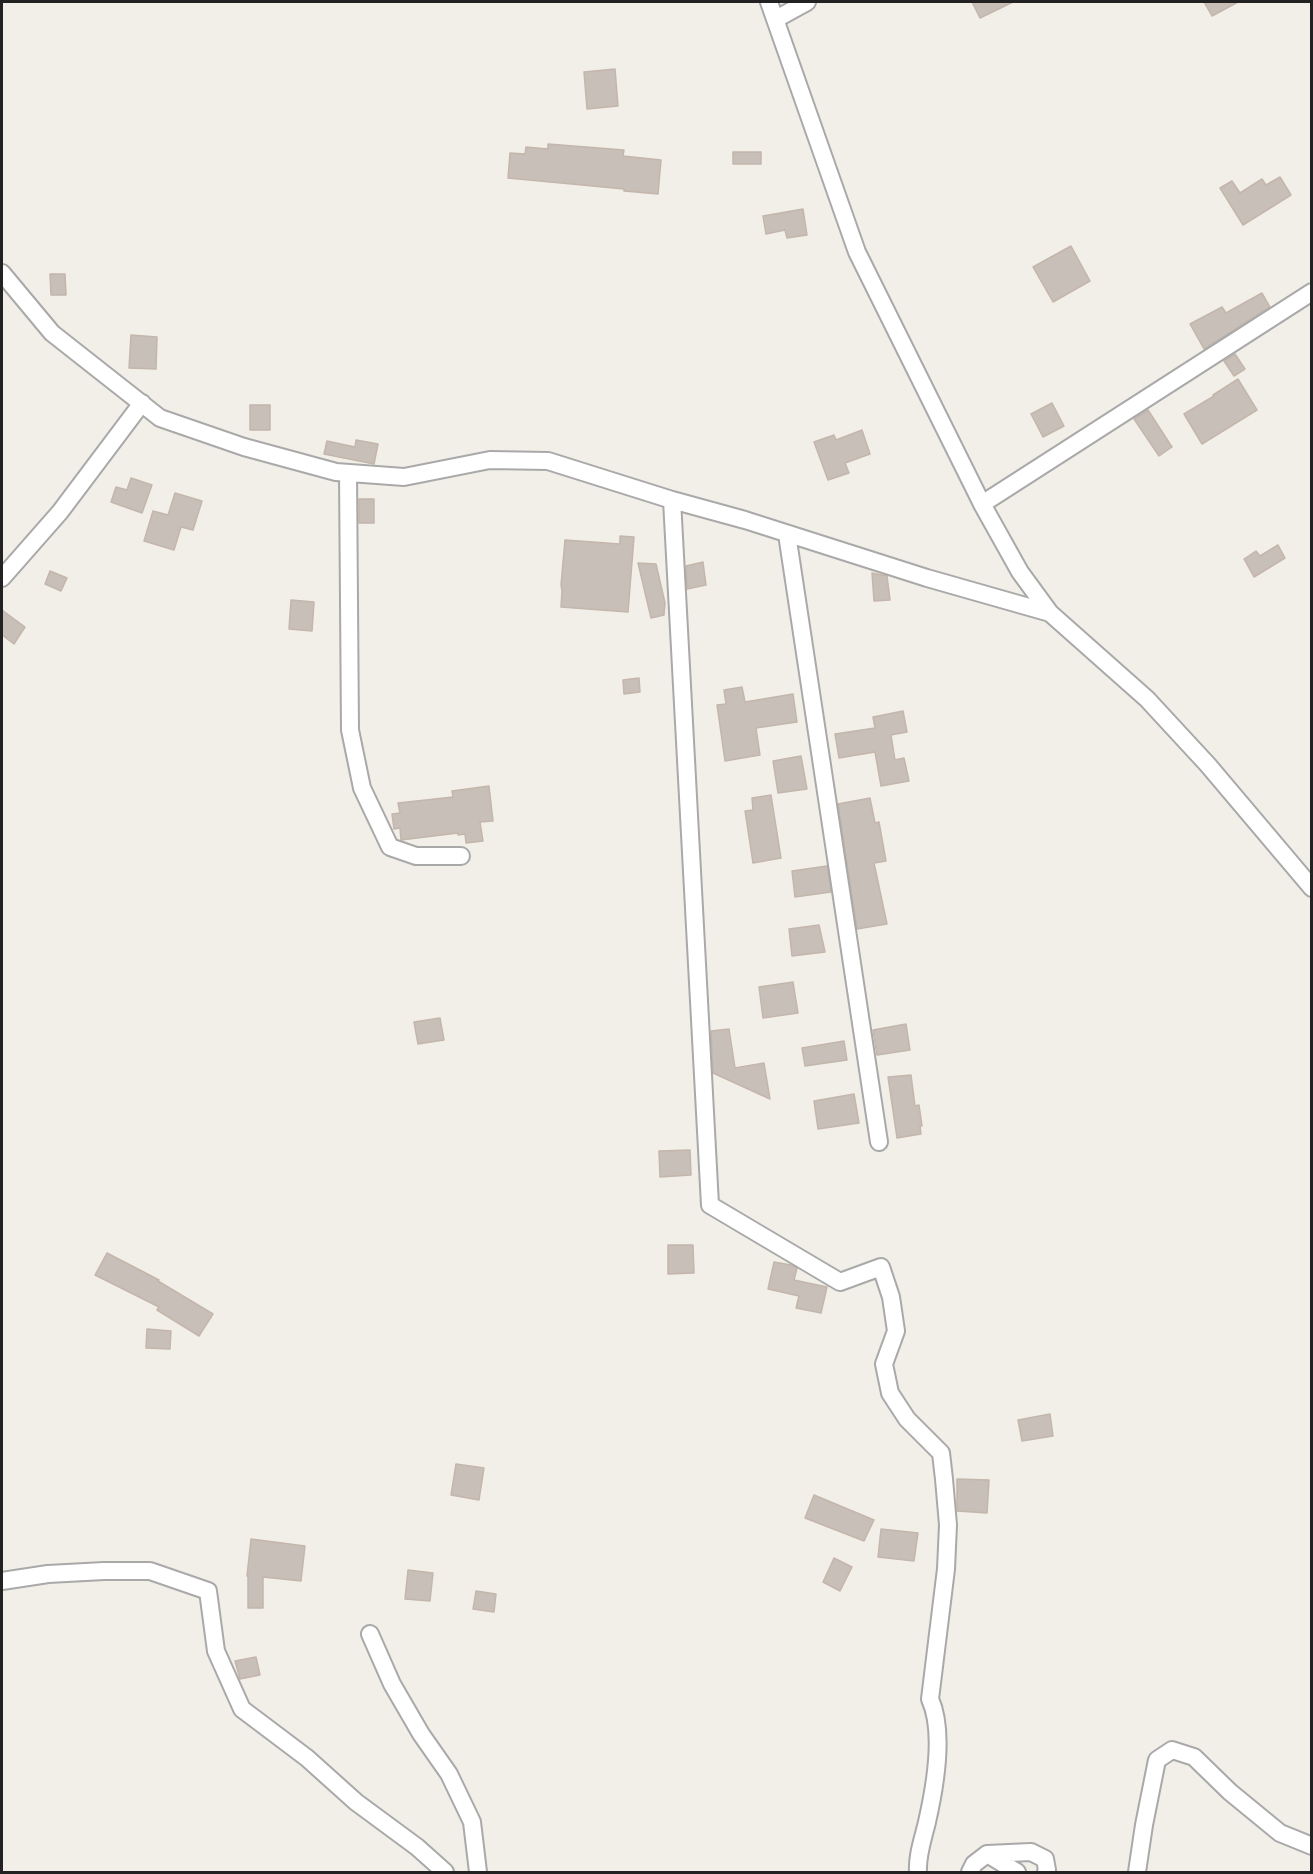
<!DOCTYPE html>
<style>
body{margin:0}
#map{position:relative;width:1313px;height:1874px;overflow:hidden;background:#f2efe9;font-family:Karla,sans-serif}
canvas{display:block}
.frame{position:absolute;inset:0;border:3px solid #222;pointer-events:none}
</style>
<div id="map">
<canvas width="1313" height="1874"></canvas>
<div class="frame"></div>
</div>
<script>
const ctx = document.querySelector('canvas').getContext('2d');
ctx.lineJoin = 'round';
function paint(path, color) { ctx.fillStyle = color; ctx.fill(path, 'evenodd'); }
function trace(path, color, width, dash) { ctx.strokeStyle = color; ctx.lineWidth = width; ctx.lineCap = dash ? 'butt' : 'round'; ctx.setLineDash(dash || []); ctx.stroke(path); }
const building = new Path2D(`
 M972,2H1013L980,18Z
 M1204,2H1238L1212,16Z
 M615,69L618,106L587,109L584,72Z
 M548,144L624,150L623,156L661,160L658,194L624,191V189L508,178L510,153L525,154L526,147L548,149Z
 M733,152H761V164H733Z
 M1280,177L1291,195L1243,225L1220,188L1232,181L1240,193L1262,179L1266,185Z
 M803,209L807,235L787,238L785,230L766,234L763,216Z
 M1071,246L1090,281L1053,302L1033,267Z
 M50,274H65L66,295H51Z
 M1262,293L1270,307L1204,349L1190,324L1222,307L1226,313Z
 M131,335L157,337L156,369L129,368Z
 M1235,354L1245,369L1234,376L1224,361Z
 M1238,379L1257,410L1202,444L1184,414L1214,396L1213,395Z
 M1052,403L1064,426L1043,437L1031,414Z
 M250,405H270V430H250Z
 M1148,410L1172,447L1159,456L1134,419Z
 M862,430L870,454L845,463L849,473L828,480L814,442L834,435L836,440Z
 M356,440L378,444L374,464L324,454L327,441L355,447Z
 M131,478L152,485L142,513L111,502L116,487L127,490Z
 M175,493L202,501L193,530L181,527L174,550L144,541L153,511L168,515Z
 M359,499H374V523H359Z
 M620,536L634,537L628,612L561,607L562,591L561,585L565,540L620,544Z
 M1278,545L1285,558L1254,577L1244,559L1256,551L1260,556Z
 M703,562L706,585L687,589L686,566Z
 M638,563L656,564L665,603L664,615L651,618Z
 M50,571L67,578L61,591L45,584Z
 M872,573L887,576L890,600L874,601Z
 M291,600L314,602L312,631L289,629Z
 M2,610L25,627L14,644L2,635Z
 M639,678L640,692L624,694L623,680Z
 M742,687L745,702L793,694L797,722L756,728L760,755L725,761L717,705L726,704L724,690Z
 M903,711L907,732L891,735L895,760L904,758L909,781L881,786L875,752L839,758L835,734L875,728L873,717Z
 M801,756L807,789L778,793L773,761Z
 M489,786L493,821L480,822L483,841L466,843L465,834L458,835V833L401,840L400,828L394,829L392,814L400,813L398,803L453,797L452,791Z
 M771,795L781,858L753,863L745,811L753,810L752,798Z
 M870,798L875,823L879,822L886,861L874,863L887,924L857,929L838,804Z
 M827,866L831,892L795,897L792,871Z
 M819,925L825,952L792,956L789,929Z
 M793,982L798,1013L763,1018L759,987Z
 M440,1018L444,1040L418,1044L414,1022Z
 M906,1024L910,1050L877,1055L873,1030Z
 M729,1029L735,1068L764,1063L770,1099L713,1073L711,1031Z
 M844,1041L847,1060L805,1066L802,1048Z
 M911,1075L915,1106L919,1105L922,1126H920L921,1134L897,1138L888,1077Z
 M854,1094L859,1123L818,1129L814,1101Z
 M690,1150L691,1175L660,1177L659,1151Z
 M668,1245H693L694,1273L668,1274Z
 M107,1253L159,1280L158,1281L213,1314L199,1336L157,1310L159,1307L95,1275Z
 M774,1262L791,1265L797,1268L794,1280L827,1287L821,1313L796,1308L799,1296L768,1289Z
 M147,1329L171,1331L170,1349L146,1348Z
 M1050,1414L1053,1436L1022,1441L1018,1420Z
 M456,1464L484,1468L479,1500L451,1495Z
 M957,1479L989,1480L987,1513L957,1511Z
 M814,1495L874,1520L864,1541L805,1518Z
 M881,1529L918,1533L914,1561L878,1557Z
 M251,1539L305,1546L301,1581L263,1577V1608H248V1576H247Z
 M834,1558L852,1567L840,1591L823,1582Z
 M408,1570L433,1573L430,1601L405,1599Z
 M476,1591L496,1594L494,1612L473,1609Z
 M256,1657L260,1675L240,1679L235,1661Z`);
const minor = new Path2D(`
 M769,2L857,252L982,504L1020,572L1050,613L1147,699L1208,765L1312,888
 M776,19L807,2
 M2,273L52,333L160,418L244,447L336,472L404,477L490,460L548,461L672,500L745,520L927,578L1050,613
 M348,473L350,730L362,788L390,847L416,856H461
 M672,500L710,1205L840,1282L881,1267L891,1297L896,1331L884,1364L890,1393L907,1419L941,1453L944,1479L948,1525L946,1569L930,1699C945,1732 935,1787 927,1822C923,1839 917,1855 918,1872
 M982,504L1312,292
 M787,534L879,1142
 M2,578L60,512L142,403
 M2,1581L48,1574L104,1571H150L208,1591L216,1651L242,1709L307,1758L356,1802L417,1847L445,1872
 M370,1634L392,1684L421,1734L449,1774L472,1822L478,1872
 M987,1854L1017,1872
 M970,1872L974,1864L987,1854L1031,1852L1045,1859L1047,1870L1046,1872
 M1137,1872L1144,1825L1157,1760L1172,1750L1194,1757L1230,1792L1280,1833L1312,1846`);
paint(building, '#c7bfb8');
trace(building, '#c4b6ab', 1.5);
trace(minor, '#a9a9a9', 20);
trace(minor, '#fff', 16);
</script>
